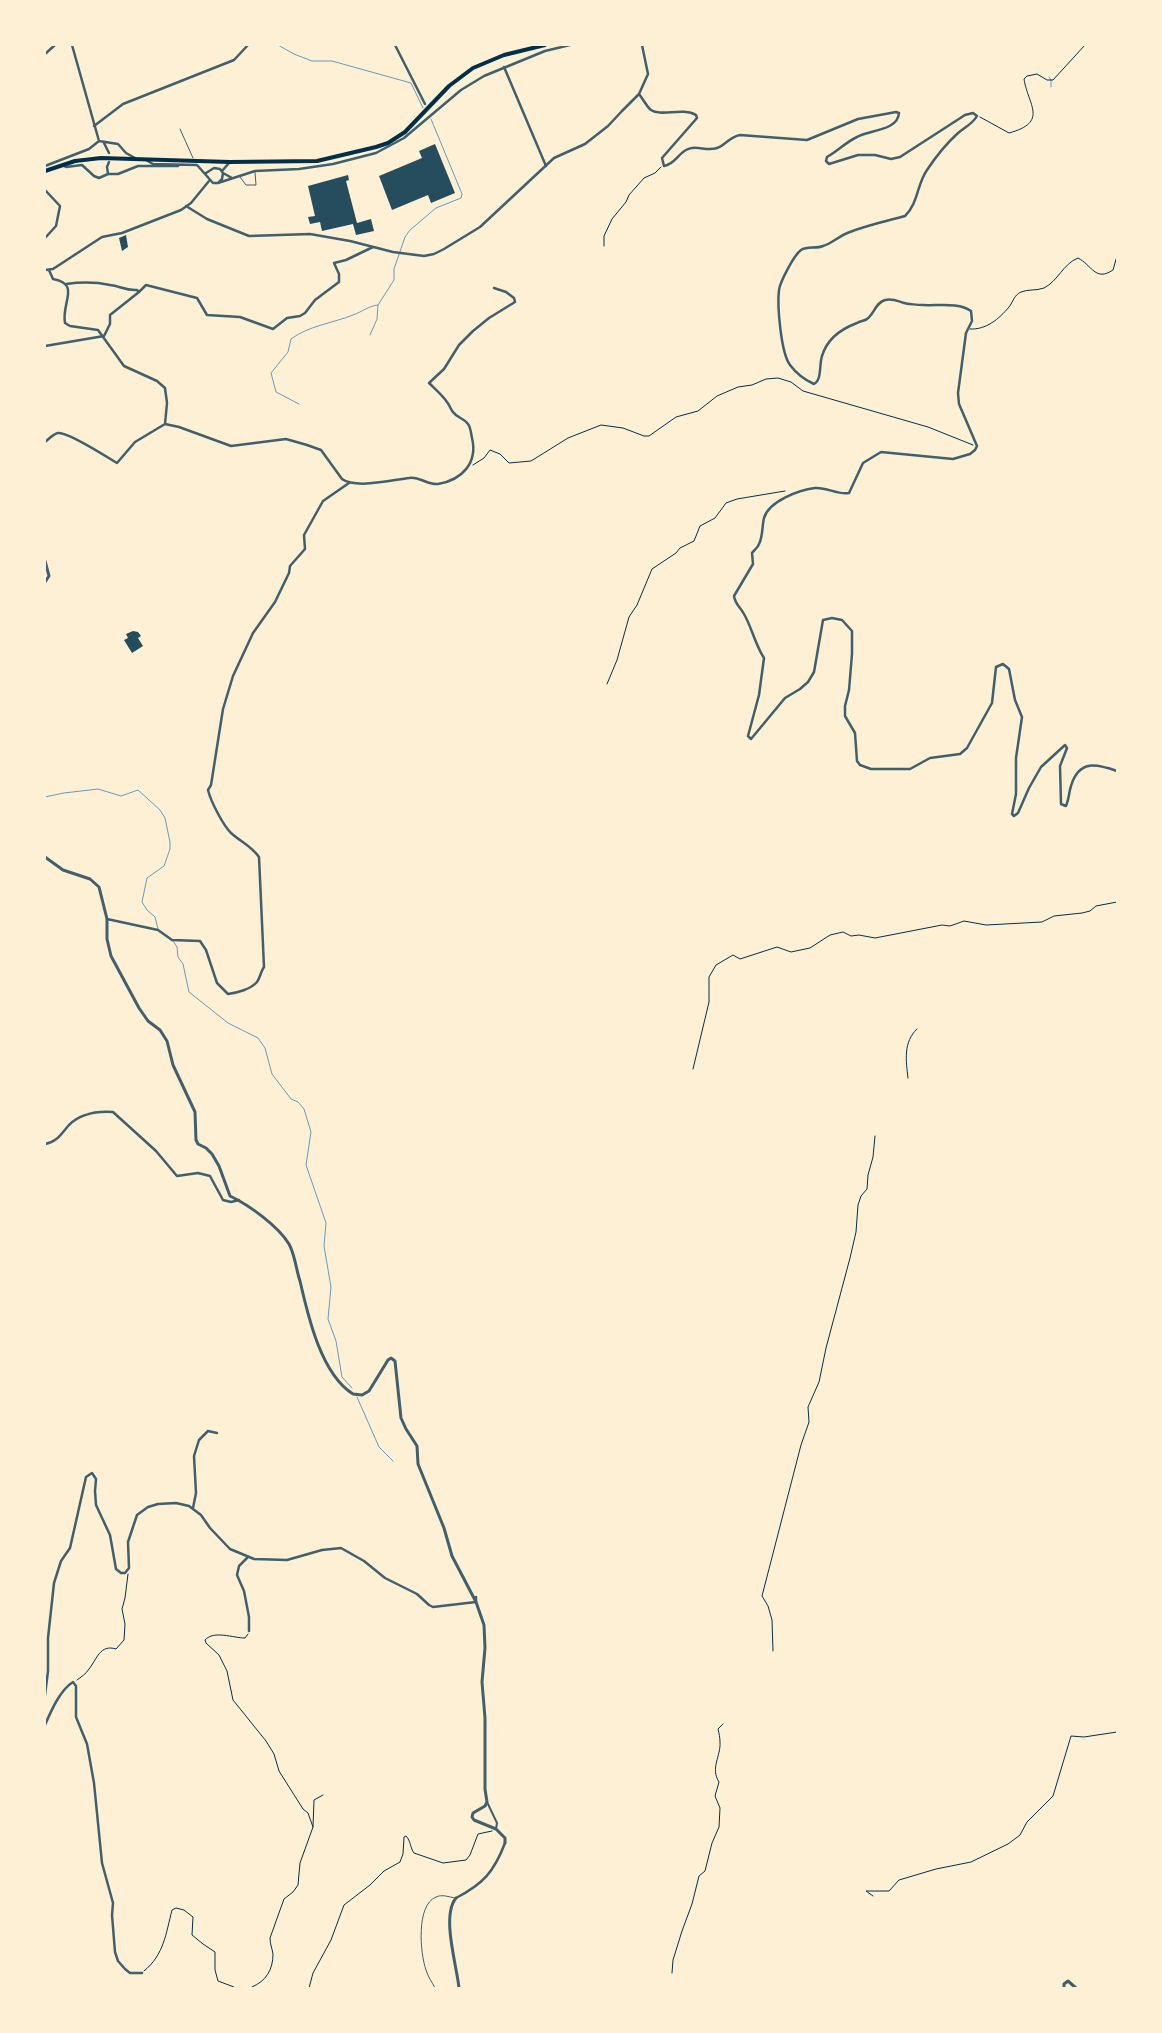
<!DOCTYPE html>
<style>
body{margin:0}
#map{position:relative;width:1162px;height:2033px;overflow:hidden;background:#fdf0d5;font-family:Jost,sans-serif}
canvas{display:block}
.frame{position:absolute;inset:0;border:46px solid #fdf0d5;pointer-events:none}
</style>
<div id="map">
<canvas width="1162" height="2033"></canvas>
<div class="frame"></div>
</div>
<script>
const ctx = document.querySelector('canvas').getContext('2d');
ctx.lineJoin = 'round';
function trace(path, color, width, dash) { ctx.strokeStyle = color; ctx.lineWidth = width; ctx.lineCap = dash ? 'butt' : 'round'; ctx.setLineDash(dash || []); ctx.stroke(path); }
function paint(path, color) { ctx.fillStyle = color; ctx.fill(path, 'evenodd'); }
const stream = new Path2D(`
 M278,45L294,54L312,61H332L411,83L423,108
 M1049,77L1051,80V87
 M370,335L377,319L378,305L394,280V269L405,237L410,230L436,208L461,198L462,194L431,119
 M299,404L276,392L271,373L288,352L291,339C308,326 333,323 353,315C362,312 368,306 378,305
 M45,797L64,793L98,789L121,796L138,790L160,810L165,818L170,842V849L164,866L147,878L142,902L147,910L155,917L158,929
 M173,941L177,947L178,957L183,964L189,992L228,1023L258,1038L265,1048L272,1074L291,1099L298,1102L304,1109L311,1132L306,1165L326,1223L324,1246L331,1287L328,1319L336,1341L342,1377L352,1388
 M357,1397L379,1447L393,1461`);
const building = new Path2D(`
 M435,144L455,193L431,203L428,195L392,210L379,176L422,158L419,151Z
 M348,175L349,180L346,181L357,223L371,219L374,231L356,235L353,224L322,231L320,222L310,224L308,217L315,216L308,186Z
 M126,235L128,247L122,251L119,238Z
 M133,631L138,632L141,636L138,638L143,646L132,653L124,640L128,638L126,634Z`);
const path = new Path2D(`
 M980,117L1009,133C1049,122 1028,105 1024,79L1027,76L1037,74L1047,80H1053L1085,45
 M604,246V236L612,219L626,202L629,195L644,178L655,173L661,167
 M970,329C986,330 999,319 1009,307C1013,302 1014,295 1021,292C1028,289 1036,291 1044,288C1058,281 1063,264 1078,258C1092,265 1095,282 1113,270L1117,256
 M473,465L484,458L490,450L500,454L509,463L531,461L568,438L601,425L623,428L644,436H649L676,417L698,411L717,396L738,387L752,385L766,379L778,378L791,382L803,391L928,427L973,445
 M607,684L617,660L629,617L637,605L652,569L676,553L680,548L694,541L700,526L715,518L726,503L737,499L785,491
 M693,1069L709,1002V977L716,965L733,955L740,959L777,947L791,952L810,948L830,935L843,932L851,936L859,935L875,938L942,925L950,926L964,921L986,925L1042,922L1054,916L1082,913L1090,911L1096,906L1117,902
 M908,1078C906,1061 903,1042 917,1029
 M248,1634L245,1638C233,1638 214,1630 205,1640L206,1643L219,1655L227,1671L233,1700L266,1741L274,1754L279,1771L303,1809L308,1813L313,1827
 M773,1651L772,1620L768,1606L762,1596L801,1445L809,1422L808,1407L819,1382L826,1348L850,1258L856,1232L858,1205L861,1196L867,1189L868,1175L873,1157L875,1136
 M77,1680C81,1677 86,1674 89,1669C97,1659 100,1644 116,1649L124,1640L125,1624L122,1609L125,1598L128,1574
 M873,1896L866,1891H889L899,1880L936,1869L971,1862L1008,1844L1020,1835L1027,1822L1053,1796L1071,1736L1084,1737L1117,1732
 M144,1971C164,1955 166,1933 172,1910L176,1908L184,1910L193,1917L192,1935L203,1944L215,1952V1970L218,1981L234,1987L233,1988
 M672,1973L673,1960L682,1931L692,1904L699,1876L705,1871L712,1843L719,1827L720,1808L715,1796L719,1782C710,1768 721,1756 720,1742C720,1738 719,1733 718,1729L723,1724
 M252,1987C266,1981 273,1970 273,1954C272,1948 270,1944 270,1938L284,1899L293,1892L298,1885L300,1863L313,1827L314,1800L323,1795
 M309,1988L313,1973L331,1940L344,1905L370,1885L384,1871L400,1862L403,1854L404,1837L406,1836C411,1841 410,1848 414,1853L443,1863L466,1860L470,1855L478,1834L492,1831`);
const service = new Path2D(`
 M180,129L193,158
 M240,177L246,185H256L255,172
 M435,1988C432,1982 428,1977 426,1970C420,1953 416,1905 436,1897C442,1894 449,1897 455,1898`);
const pedestrian = new Path2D(`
 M487,1802L497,1823L496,1829`);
const minor = new Path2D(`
 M72,45L99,141
 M395,45L425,104
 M45,54L55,45
 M504,67L546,166
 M639,94C643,99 647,107 651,110C661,117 683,107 696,115L697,118L662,158L664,166C675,164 677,155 686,150C696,144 706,152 717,148C726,145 729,137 740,135L807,140L858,119L896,112L899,113C898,131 868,130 857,137C846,142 838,151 827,157L826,161L829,164L858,155H875L891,159L900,157L965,115L973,113L977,116C972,125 964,127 957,134C946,144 935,158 927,170C917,184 918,204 905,216C887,221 868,225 850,232C840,235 833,243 823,246C816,249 807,246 801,250C794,255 780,282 779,290C777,306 781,353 790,365C796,373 805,380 814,384C822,380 819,365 822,356C827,339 841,329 857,323C860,321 865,321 867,319C875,313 875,303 885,300C893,298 897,301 904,303C907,304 919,305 923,305C937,306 959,302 971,311L972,321L966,333L958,393L959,404L977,446L975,450L970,454L953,459L881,452L863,463L849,493C837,495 827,487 815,488C799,490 769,501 764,518C762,526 763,536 759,544C758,548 754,550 752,553L753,564L734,596C735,604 740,607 744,614C752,628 755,644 764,658L759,695L748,736L751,739L785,698L800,689L808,682L814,672L823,620L832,618L842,620L852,631V654L849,690L845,706V716L855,733L857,761L860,765L871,769H910L930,758L960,754L967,748L992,703L996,667L1003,664L1009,669L1015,700L1022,717L1016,758V794L1012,814L1014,816L1018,813L1029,788L1041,767L1065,745L1067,748L1060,766L1061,804L1066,806C1069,799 1069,792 1071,786C1079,759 1097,764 1117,771
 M94,126L123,104L234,60L248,45
 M99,141L118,144L126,153L135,158
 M104,143L109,153
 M146,160L153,164L197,165L213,183H218L222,179L223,173L220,169L214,168L206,173
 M62,165L66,167L82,165L94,176L99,178L108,174
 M45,166L89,149L99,141
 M222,171L229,163
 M223,173L232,178
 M108,174H118L138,166H178
 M108,174L107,167L109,162
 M218,183L255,171L299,169L333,164L376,153L404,138L461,90L484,76L545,51L570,45
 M45,190L60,206L56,226L45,238
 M186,206L207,219L249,236L310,234L350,241L393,252L424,256L434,254L444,249L480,227L554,158L585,144L608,126L622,111L639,94L648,74L642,45
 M45,270L53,269L102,237L122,233L181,210L191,203L209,181
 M49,270L53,279C81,284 61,303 65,323L70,326L98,330L124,366L157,381L165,388L167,403L165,424L179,427L231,446L286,439L307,445L321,450L342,479C356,489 392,480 409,478C419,476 427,485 438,484C462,480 478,463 472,438C471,434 471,428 468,424C464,418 457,418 453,412C451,410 450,406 447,402C442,395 435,389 429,383L444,369L459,345L473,331L489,318L515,302L514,298L506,292L494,288
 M139,292L146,285L197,298L207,315L240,317L273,329L287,318L300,316L305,313L315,300L339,282V274L334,263L346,260L373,247
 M45,346L104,336L110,324V315L139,292L137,290C126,291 120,286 110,285C96,282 81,282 66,284
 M45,442C49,439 53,434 58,433C67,431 107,457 117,463L135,442L165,424
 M107,919L158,930L172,940L200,941L206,950L217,983L228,994C237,993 251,989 257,982C260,978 261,971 264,967L259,857C251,846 241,842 231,833C223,825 211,802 208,790L211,785L223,709L233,676L253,633L275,602L289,573L290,566L305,549L304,535L323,501L349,483
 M45,1144C57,1142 61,1134 69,1125C80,1114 97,1111 113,1112L156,1151L177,1176L198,1173L210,1176L223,1200L231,1202L239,1200
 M193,1508L196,1493L194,1456L199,1440L208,1431L217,1433
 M248,1557L239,1566L237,1575L244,1591L249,1617V1631
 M45,1695L48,1671V1638L54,1583L61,1561L70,1548L86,1477L92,1473L96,1479L95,1491L96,1505L110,1535L116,1569L121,1573H125L129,1568L128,1542L137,1515L148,1507L158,1504L176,1503L189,1506L201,1515L210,1528L230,1549L254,1559L287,1560L322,1550L341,1548L364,1561L385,1578L417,1594L429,1605L433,1607L476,1602V1597
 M45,1725C51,1711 60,1690 73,1682L76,1686V1717L87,1744L94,1783L102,1863L113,1903L112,1915L115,1952L118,1961L125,1969L130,1973H142
 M456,1898C483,1884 494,1872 505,1843`);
const tertiary = new Path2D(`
 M45,561L49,576L45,582
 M45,857L63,870L90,879L99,887L107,919V939L111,956L139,1008L148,1021L160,1030L167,1041L173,1065L195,1112L196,1140L198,1144L206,1148L212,1154L219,1166L230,1196C249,1205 278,1226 289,1244C295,1255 296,1269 300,1281C308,1316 321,1374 353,1394L362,1395L369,1391L388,1360L391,1358L395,1361L401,1418L406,1429L417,1446L418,1464L444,1528L452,1556L476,1602L484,1625L485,1648L482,1682L485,1718V1789L487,1802L485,1806L473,1813L472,1817L474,1820L496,1829L505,1838V1843
 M456,1898C441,1916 457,1966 459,1988
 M1064,1988V1984L1068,1981L1076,1988`);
const primary = new Path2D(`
 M45,171L75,161L101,158L230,162L317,161L376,147L388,143L405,132L449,86L473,68L504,55L545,45`);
trace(stream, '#669bbc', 1);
paint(building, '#264d5e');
trace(path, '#003049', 1);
trace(service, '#3f606c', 1);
trace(pedestrian, '#3f606c', 2);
trace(minor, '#3f606c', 2.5);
trace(tertiary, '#3f606c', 3);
trace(primary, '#003049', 4);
</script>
